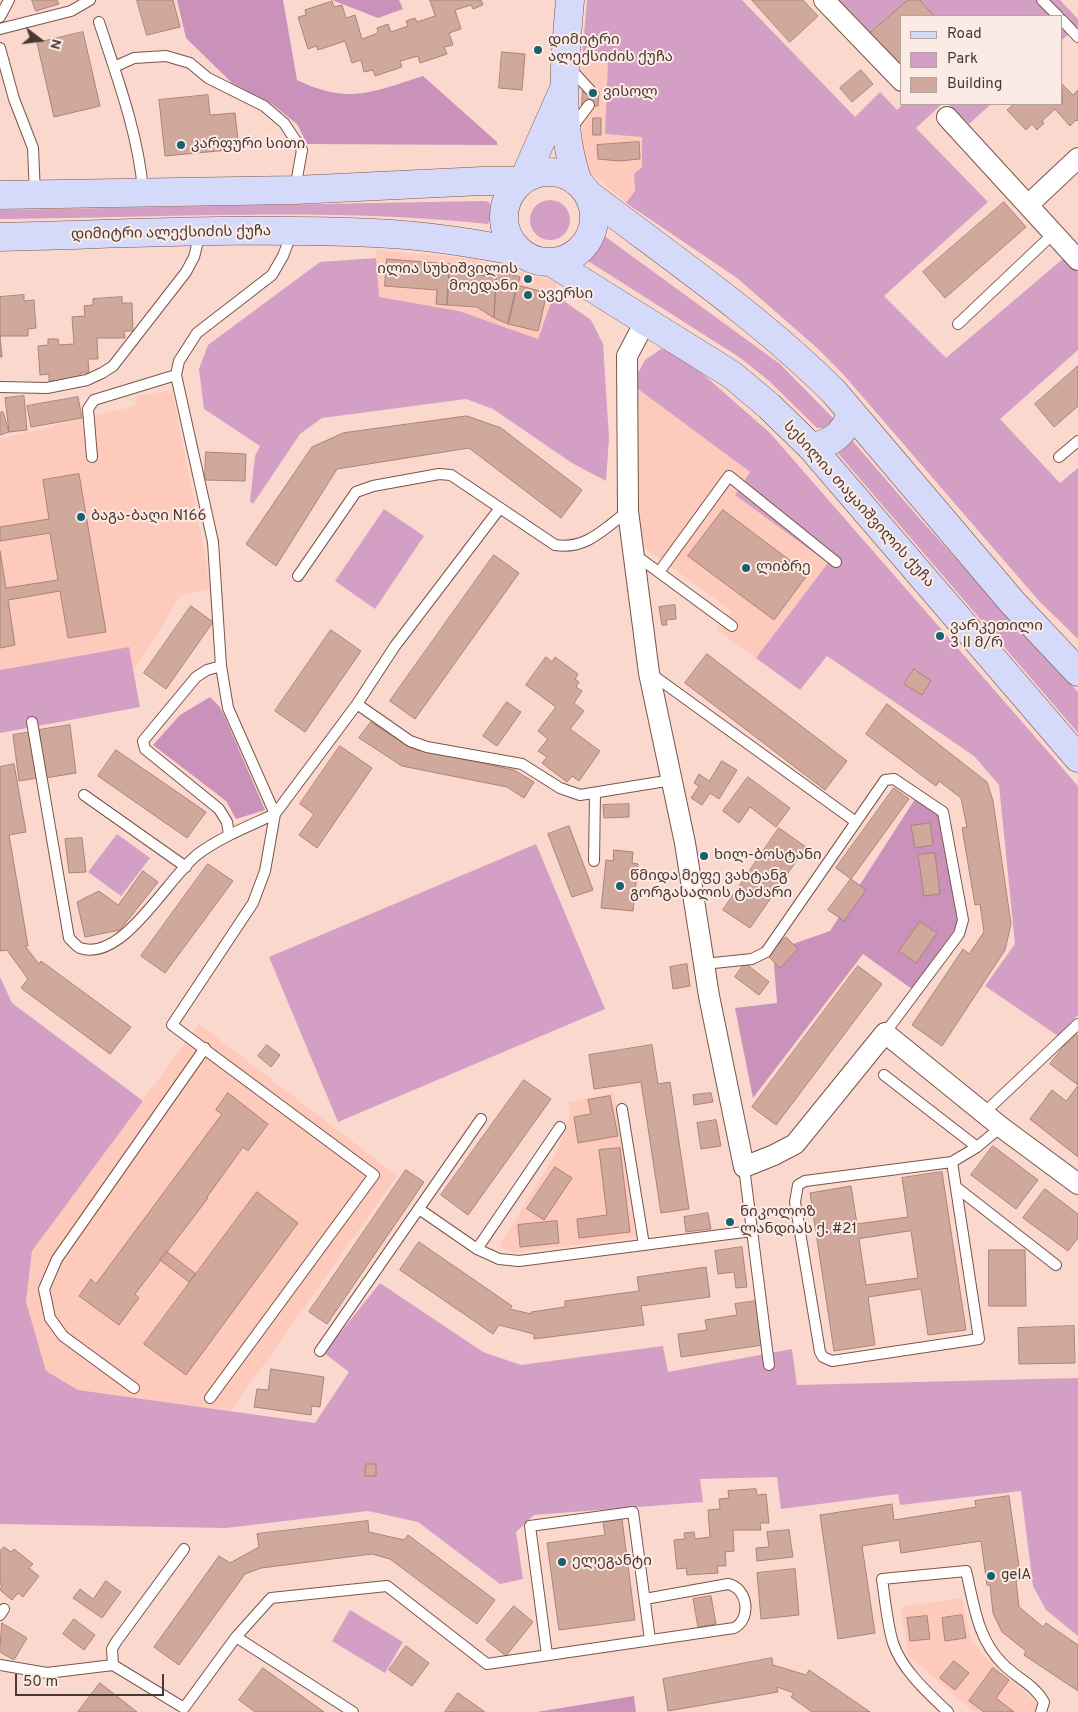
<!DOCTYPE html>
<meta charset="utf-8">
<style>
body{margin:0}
#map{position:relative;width:1078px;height:1712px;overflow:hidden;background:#fbd8ce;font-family:Overpass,sans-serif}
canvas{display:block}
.legend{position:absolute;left:900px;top:15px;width:162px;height:90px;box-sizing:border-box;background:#fceae5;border:1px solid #b4a39e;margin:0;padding:6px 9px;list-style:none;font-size:15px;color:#493833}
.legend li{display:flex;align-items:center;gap:10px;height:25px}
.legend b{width:25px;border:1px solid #b4a39e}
.north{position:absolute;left:15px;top:15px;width:50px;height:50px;-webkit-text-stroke:4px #fceae5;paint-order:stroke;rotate:105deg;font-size:14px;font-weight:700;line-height:20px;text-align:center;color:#493833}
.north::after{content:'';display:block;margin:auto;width:18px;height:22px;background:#493833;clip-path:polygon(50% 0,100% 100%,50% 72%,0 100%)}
.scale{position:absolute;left:15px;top:1674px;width:149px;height:22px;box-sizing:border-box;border:2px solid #493833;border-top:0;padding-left:6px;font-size:15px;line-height:18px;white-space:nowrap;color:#493833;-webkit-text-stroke:4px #fceae5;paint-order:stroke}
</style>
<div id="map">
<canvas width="1078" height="1712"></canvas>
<ul class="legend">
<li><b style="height:6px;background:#d6dafa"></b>Road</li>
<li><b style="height:14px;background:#d49fc5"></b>Park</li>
<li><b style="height:14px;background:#d1a89c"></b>Building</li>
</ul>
<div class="north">N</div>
<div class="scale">50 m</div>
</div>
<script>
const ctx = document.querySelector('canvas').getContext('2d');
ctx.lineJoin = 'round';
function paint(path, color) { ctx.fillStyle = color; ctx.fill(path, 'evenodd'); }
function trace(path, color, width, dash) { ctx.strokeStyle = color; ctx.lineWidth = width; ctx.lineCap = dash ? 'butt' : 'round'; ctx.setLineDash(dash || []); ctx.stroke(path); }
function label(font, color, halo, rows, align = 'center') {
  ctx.font = font + ' Overpass,"Noto Sans Georgian",sans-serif'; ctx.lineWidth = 4; ctx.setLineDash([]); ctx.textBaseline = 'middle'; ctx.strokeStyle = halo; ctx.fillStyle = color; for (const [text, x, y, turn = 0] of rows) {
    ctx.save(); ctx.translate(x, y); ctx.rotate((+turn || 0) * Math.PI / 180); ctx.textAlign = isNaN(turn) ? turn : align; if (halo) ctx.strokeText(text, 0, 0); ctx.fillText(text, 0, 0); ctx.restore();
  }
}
const built = new Path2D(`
 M582,57L608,59L605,134L642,136L643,167L634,182L635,192L627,203L589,172L581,159Z
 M376,250L473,259L550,280L557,284L538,339L459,311L378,297Z
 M629,389H638L750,472L735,495L828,563L756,658L716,629L732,611L638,543Z
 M172,390L204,550L210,589L181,595L133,672L129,647L0,670V439L135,406L137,396Z
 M199,1024L397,1176L231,1411L78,1390L46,1371L26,1302L32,1251Z
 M614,1093L636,1237L512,1253L499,1246L557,1152L570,1116L568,1102Z
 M962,1598L971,1639L985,1657L1041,1707L1040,1712H974L908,1655L901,1607Z`);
const green = new Path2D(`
 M587,0H742L855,117L880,92L897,110L903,104H942L916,128L988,202L884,296L946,358L1064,258L1078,272V350L1000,419L1060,483L1078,468V639L1039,601L843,374L816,347L737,278L626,203L635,191L634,174L642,167V137L605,134L608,59L582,57Z
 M833,0H1060L1078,19V26L1062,40V16H902V74Z
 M949,104H991L969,124Z
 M530 220a20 20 0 1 1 40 0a20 20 0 1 1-40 0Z
 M484,201L489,202L493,214L488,224C326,207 162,218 0,219V210Z
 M603,235L780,364L835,420L830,428H817L768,380L739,357L588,261Z
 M376,258L379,297L459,311L538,339L554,294L591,320L603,344L609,438L606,481L572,463L493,409L466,399L322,418L300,434L253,504L250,501L255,456L260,446L204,409L199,369L208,345L320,262Z
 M661,349L680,354L770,433L1078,786V1015L1058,1036L985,986L1015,944L999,785L974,756L827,656L800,690L756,658L828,563L735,495L750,472L638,389H629L645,360Z
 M851,439L919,518L1078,692V733L836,451L845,448Z
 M384,509L424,536L375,609L335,581Z
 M129,647L140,707L0,733V670Z
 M117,834L150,858L121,896L88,872Z
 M536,844L605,1009L338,1122L269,957Z
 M0,977L12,1003L143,1101L32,1251L26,1302L46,1371L78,1390L315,1423L349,1372L324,1353L380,1283L483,1352L521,1365L663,1346L668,1372L792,1349L797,1385L1078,1378V1636L1046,1610L1033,1586L1021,1491L900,1505L898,1494L781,1509L777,1477L700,1479L703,1502L534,1515L516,1532L523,1579L500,1584L418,1522L368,1511L226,1528L0,1524Z
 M350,1610L403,1642L385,1673L332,1641Z`);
const forest = new Path2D(`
 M177,0H283L297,80C349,105 372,92 423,76L497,142V145L307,144L297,124L272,104L233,84L186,38Z
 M332,0H399L403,9L378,18Z
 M210,697L219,706L224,715L265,810L236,819L226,801L153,745L180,715Z
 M917,796L939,815L958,925L912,989L863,954L753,1098L735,1008L777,1003L773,951L830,931Z
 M634,1696L636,1712H537Z`);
const building = new Path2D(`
 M32,0H57L59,4L36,11Z
 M137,0H173L180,27L147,35Z
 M430,0H481L483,5L473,9L471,5L455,10L461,29L449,33L453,45L444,47L447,54L420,63L418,56L400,61L402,67L375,76L373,70L364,72L361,60L352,63L345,41L318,50L316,46L308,49L298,17L306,15L305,10L332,1L334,7L342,5L346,18L355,15L362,39L378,33L377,28L388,24L391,32L408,26L406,21L415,18L417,22L435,16Z
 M752,0H803L818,16L790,42Z
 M908,0H920L934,16H902V73L868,35Z
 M83,32L100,106L54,117L37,43Z
 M502,52L525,54L522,90L499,88Z
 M861,70L873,84L852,102L840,88Z
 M1062,84L1073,95L1078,90V121L1076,120L1070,126L1055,109L1042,121L1044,123L1037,130L1032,124L1026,130L1007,110L1014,104H1062Z
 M583,90L599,91L598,106L582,105Z
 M208,95L210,115L235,113L239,149L165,156L159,100Z
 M593,118H601V135H593Z
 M639,142L640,159L619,161L598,159L597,145Z
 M1004,202L1026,227L945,298L923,272Z
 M387,259L450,264L447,305L436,304L437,290L385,286Z
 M450,264L478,265V275L496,277L494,318L477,307L447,305Z
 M485,267L520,277L508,324L494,318L496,277L484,276Z
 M517,285L547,293L538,331L508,324Z
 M24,295V301L34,300L36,328L28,329V336H0L2,357H0V297Z
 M122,297V303H132L133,331H124L125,338H97L98,359H88L89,373H80L81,380L49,381V374L40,375L38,346L48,345V339H58L59,345L74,344L72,317L85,316L84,306L93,305V299Z
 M1078,366V406L1054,427L1035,404Z
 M24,396L27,430L9,432L5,398Z
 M78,397L82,418L31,427L27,406Z
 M3,412L9,432L0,435V413Z
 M467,416L501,428L582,490L561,518L469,448L337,469L276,566L246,544L312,447L343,433Z
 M206,452L246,454L245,481L205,480Z
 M79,474L106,632L68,638L60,591L8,600L15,645L0,648V551L6,588L58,580L50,533L0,541V527L49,519L43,480Z
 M723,510L808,574L774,620L688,556Z
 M494,555L519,573L415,719L390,701Z
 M675,605L676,619L666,620L667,625H662L659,607Z
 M191,606L213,622L166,689L144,673Z
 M331,630L361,651L305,732L275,711Z
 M707,654L847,761L825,790L685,683Z
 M546,657L552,662L555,657L578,674L575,679L579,682L576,687L582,691L574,703L584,711L570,729L600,751L579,781L572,776L567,782L542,763L547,757L538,751L548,739L538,731L556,707L526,685Z
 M914,669L931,681L922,695L904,684Z
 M507,702L521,712L497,746L483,736Z
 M887,704L987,782L993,801L1011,924L1005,950L942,1046L912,1025L963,949L969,954L984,932L980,904L975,905L962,828L967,827L961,798L939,781L936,786L866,734Z
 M371,722L411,748L514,770L534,782L524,798L507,787L402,766L359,738Z
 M70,725L76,773L45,778L39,730Z
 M32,732L38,778L19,781L13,735Z
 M340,746L372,768L317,848L299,835L314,814L300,804Z
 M116,750L206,812L187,838L98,776Z
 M722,761L737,770L719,799L710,793L702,805L691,798L699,786L694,783L699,774L709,781Z
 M14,764L26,832L9,835L28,946H25L39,964L41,961L131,1027L110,1054L21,988L28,979L7,950L0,951V767Z
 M748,777L790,808L776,827L750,807L739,823L723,811Z
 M894,788L909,799L851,879L836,868Z
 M629,804V817L604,818L603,805Z
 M930,823L933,845L915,848L911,826Z
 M569,826L593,890L572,897L548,834Z
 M779,828L806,847L750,928L723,910Z
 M82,838L86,872L69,873L65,839Z
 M614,850L633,852L632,863L638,864L633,911L601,908L606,860L613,861Z
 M935,853L940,894L924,896L918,855Z
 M208,864L233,881L165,973L141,956Z
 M143,871L158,882L120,930L85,937L77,902L99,891L118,905Z
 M851,879L866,890L844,921L828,910Z
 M920,922L937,933L916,963L899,951Z
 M786,937L798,949L780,968L768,956Z
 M745,963L769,982L759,995L735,977Z
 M687,964L690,986L673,989L670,967Z
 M858,966L882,984L776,1125L752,1107Z
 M1075,1033L1078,1036V1085L1050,1064Z
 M267,1045L280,1055L271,1067L258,1056Z
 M652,1045L658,1084L670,1082L689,1209L661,1213L641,1082L594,1089L589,1055Z
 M524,1080L551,1099L468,1215L441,1195Z
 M1078,1086V1157L1030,1119L1052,1090L1066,1101Z
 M228,1093L268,1124L248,1151L243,1147L207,1197L208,1198L135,1294L139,1298L119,1325L79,1296L91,1279L96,1284L222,1114L216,1110Z
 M711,1093L713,1102L694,1105L693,1095Z
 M610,1096L618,1136L578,1143L574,1117L591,1114L588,1100Z
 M716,1120L721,1146L701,1149L697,1123Z
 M993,1146L1038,1180L1016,1209L971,1175Z
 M620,1148L630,1232L579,1238L577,1219L607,1215L599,1150Z
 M555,1167L572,1178L544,1220L527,1209Z
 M406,1170L424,1182L327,1324L309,1312Z
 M942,1172L966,1330L928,1335L921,1289L868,1297L875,1345L834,1351L810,1193L851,1186L857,1224L908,1217L902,1178ZM911,1231L918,1278L866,1285L859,1239Z
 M1045,1189L1078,1214V1238L1068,1251L1023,1218Z
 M257,1192L298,1223L186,1375L144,1344Z
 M708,1213L711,1229L686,1232L684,1217Z
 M557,1221L559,1243L520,1247L518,1225Z
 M419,1242L512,1306L510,1309L531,1314V1312L565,1307V1301L639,1291L637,1277L706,1267L710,1297L641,1306L644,1325L534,1339V1334L499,1325L493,1334L400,1270Z
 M742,1247L747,1287L736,1288L734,1272L718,1274L715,1251Z
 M989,1250H1025L1026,1306H989Z
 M166,1251L196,1274L189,1282L160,1260Z
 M757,1301L763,1345L681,1357L678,1334L707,1330L705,1320L737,1315L735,1304Z
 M1074,1326L1075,1363L1019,1364L1018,1328Z
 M271,1369L324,1377L320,1407L312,1406L311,1415L254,1407L257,1389L268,1390Z
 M366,1464H376V1476H365Z
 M756,1489L757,1495L766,1494L769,1523H760L761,1530H733L734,1551L725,1552L726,1566H717L718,1573L687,1575L686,1568L677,1569L674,1540L685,1539L684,1533L694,1532L695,1539L710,1537L708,1510L720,1509L719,1499L729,1498L728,1491Z
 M1009,1496L1021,1580L1016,1581L1019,1607L1043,1627L1046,1623L1078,1645V1691L1024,1655L1026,1651L1002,1632L993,1613L990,1585H987L981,1541L901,1553L899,1540L862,1546L875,1633L838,1639L820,1515L892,1504L894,1520L976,1507L975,1501Z
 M622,1519L635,1620L559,1630L547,1543L605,1535L603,1522Z
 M368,1521L369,1532L404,1540L408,1535L495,1600L477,1624L390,1559L372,1554L261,1568L245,1574L179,1665L154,1647L219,1556L230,1563L259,1547L257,1534Z
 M789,1530L793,1557L757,1561L756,1548L769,1547L767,1532Z
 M4,1547L11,1552L14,1549L33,1564L29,1568L39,1576L23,1597L18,1593L12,1600L0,1590L2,1585L0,1584V1551Z
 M795,1569L799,1615L761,1619L757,1573Z
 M106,1581L121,1592L102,1618L73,1598L80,1589L93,1599Z
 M711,1596L716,1624L698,1627L693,1599Z
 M514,1606L533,1622L506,1656L486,1640Z
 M962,1615L966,1638L945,1641L942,1618Z
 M927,1616L930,1639L910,1641L907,1618Z
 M74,1619L95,1635L84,1650L63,1634Z
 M2,1623L27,1638L14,1660L0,1652Z
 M406,1646L429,1663L412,1686L389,1670Z
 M772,1658L773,1665L806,1675L809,1670L870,1712H812L791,1697L794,1693L777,1687L778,1692L668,1711L663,1679Z
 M954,1661L969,1673L955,1690L940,1678Z
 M263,1668L324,1712H255L239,1700Z
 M993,1668L1009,1680L996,1698L1014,1712H984L969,1701Z
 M100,1683L137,1712H78Z
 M458,1693L485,1712H445Z`);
const lane = new Path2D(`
 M1042,0L1058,16
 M0,17L9,0
 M1062,20L1078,37
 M99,22C117,77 138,133 143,190
 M0,29L71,11L90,0
 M0,48L14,99L33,148L35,194
 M114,67L134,58L166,56L190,63L208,78L264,106L284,123L302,150L295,189
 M569,67L590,90
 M571,129L589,105
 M958,324L1054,233
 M0,387L47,388L87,380L102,373L113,366L186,272L194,257L200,233
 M92,457L88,409L94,400L176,375
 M1059,457L1078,441
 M634,554L732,626
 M659,572L729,476L836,562
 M298,576L356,492L373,486L439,474L451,475L555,545C586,550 604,529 628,511
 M221,666L207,670L196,677L143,741L145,749L219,809L227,822L229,835
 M650,673L856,822
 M357,704L410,741L427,747L522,764L560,788L580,795L672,780
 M32,722L69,938C72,941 76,946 80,948C123,963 168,877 198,854C221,837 249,826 275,814
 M84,795L186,867
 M275,814L228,708L221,666L213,542L176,375L179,361L197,333L272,275L283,256L292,232
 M594,861L595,793
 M704,964L752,959L766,952L885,780L894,779L943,812L963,920L959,934L885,1033
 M884,1075L977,1147
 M622,1109L644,1245
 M984,1113L1078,1024
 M952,1162L979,1339L832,1361L823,1357L820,1352L795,1202L798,1185L805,1181L952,1162L977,1147L1001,1127
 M744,1167L769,1365
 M956,1187L1056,1265
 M419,1209L477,1249L560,1127
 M477,1249L499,1259L519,1261L752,1231
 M320,1351L481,1119
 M134,1388L63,1336L50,1318L44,1289L57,1259L205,1048
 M210,1398L374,1175L172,1025L253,903L265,871L275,814L357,704L395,646L500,508
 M0,1615L4,1609
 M236,1637L353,1712
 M547,1655L530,1526L633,1512L650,1640
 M0,1665L47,1673L113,1665L184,1708L236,1637L271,1598L387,1586L487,1664L734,1628C752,1619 748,1588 728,1584L645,1599
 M113,1665L112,1649L116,1642L184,1549
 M948,1712C928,1693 902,1670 893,1643C887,1623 885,1599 882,1579L966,1571C974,1604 977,1638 1002,1663C1016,1678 1034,1684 1044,1702L1041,1712`);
const street = new Path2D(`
 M824,0L902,81
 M947,117L1078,260
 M1028,205L1078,158
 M646,320L627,356L628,511L649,673L685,843L709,996L744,1167L774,1155L795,1144L885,1033L1001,1127L1078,1184`);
const secondary = new Path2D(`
 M570,0C565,61 557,123 578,182
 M504 217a45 45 0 1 1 90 0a45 45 0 1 1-90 0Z
 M524,179L562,93
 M588,194C672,258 760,318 834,392L1013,603L1078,672
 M0,195L295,190L482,181H521
 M0,237C124,234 250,227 374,233C424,235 472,243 521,252
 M551,262L732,375L769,406L811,447L1078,758
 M811,447C834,443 843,434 852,413`);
const markers = [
 [538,50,5,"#196070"],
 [593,93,5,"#196070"],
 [181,145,5,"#196070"],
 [528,279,5,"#196070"],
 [528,295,5,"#196070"],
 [81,517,5,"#196070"],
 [746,568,5,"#196070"],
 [940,636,5,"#196070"],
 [704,856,5,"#196070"],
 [620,886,5,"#196070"],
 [730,1222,5,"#196070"],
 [562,1562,5,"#196070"],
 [991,1576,5,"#196070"]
];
const poiNames = [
 ["დიმიტრი",548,41],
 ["ალექსიძის ქუჩა",548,58],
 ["ვისოლ",603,93],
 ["კარფური სითი",191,145],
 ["ილია სუხიშვილის",518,270,"right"],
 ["მოედანი",518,287,"right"],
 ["ავერსი",538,295],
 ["ბაგა-ბაღი N166",91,517],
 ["ლიბრე",756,568],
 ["ვარკეთილი",950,627],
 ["3 II მ/რ",950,644],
 ["ხილ-ბოსტანი",714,856],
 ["წმიდა მეფე ვახტანგ",630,877],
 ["გორგასალის ტაძარი",630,894],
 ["ნიკოლოზ",740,1213],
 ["ლანდიას ქ. #21",740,1230],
 ["ელეგანტი",572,1562],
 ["gelA",1001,1576]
];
const streetNames = [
 ["დიმიტრი ალექსიძის ქუჩა",171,234,-1],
 ["სესილია თაყაიშვილის ქუჩა",858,505,48]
];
paint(built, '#fdcabb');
paint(green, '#d49fc5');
paint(forest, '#ca92bb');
paint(building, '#d1a89c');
trace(building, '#ab8378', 1);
trace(lane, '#79554a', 12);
trace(street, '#79554a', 22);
trace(secondary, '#79554a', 29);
trace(lane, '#fff', 10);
trace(street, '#fff', 20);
trace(secondary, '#d6dafa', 28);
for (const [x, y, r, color] of markers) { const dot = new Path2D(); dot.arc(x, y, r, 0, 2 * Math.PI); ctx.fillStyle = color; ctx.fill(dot); trace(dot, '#fceae5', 2); }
label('15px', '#493833', '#fceae5', poiNames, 'left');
label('15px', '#493833', '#fceae5', streetNames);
</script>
